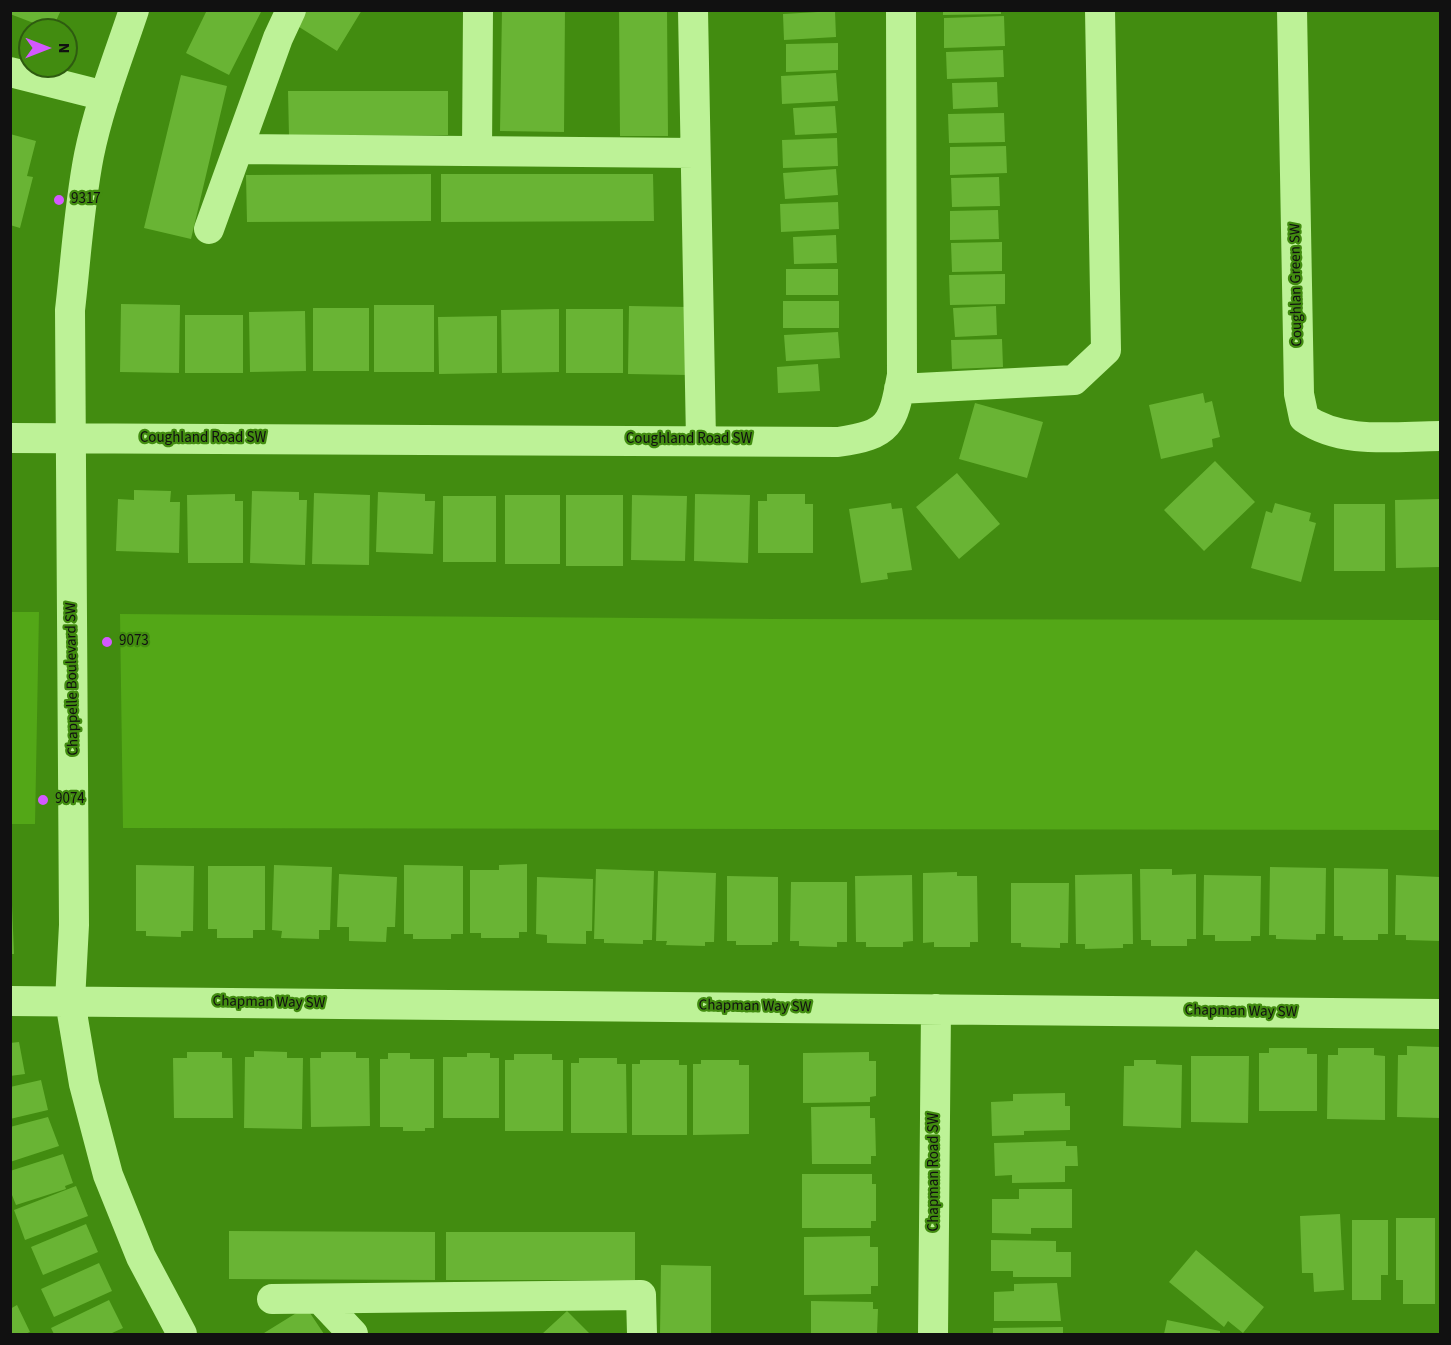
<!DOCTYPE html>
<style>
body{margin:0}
#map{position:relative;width:1451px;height:1345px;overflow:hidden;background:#428c10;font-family:"Source Sans 3",sans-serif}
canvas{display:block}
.frame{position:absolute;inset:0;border:12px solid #111;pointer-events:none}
.north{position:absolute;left:18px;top:18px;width:60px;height:60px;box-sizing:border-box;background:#428c10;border:2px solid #2e5b10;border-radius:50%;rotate:90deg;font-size:16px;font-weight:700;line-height:24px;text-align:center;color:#111}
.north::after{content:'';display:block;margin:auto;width:21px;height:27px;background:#d458ff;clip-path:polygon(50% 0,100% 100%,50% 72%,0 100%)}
</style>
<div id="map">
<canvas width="1451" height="1345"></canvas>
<div class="frame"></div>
<div class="north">N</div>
</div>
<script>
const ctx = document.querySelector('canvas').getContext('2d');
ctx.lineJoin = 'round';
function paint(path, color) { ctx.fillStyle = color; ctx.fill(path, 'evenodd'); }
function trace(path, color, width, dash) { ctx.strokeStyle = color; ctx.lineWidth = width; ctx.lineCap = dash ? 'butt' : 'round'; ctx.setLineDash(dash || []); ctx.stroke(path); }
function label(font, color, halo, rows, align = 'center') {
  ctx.font = font + ' "Source Sans 3",sans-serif'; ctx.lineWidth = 4.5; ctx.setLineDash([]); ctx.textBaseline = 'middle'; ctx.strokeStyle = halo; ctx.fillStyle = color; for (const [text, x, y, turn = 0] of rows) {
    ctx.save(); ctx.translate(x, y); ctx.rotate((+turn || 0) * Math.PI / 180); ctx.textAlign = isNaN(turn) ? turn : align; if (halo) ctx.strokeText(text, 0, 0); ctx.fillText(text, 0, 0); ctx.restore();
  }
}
const green = new Path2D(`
 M10,612H39L35,824H11Z
 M120,614L774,619L1440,620V830L123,828Z`);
const building = new Path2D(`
 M10,10H61L52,30L10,14Z
 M207,10H262L229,75L186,53Z
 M305,10H362L337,51L296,25Z
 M502,10H565L564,132L500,131Z
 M619,10H667L668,136H620Z
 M943,10H1001V14L943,15Z
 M835,11L836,37L784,40L783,14Z
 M1004,16L1005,46L944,48V18Z
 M838,43V70L786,72V44Z
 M1003,50L1004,77L947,79L946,52Z
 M836,73L838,101L782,104L781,76Z
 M181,75L227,86L191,239L144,228Z
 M997,82L998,107L953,109L952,83Z
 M288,91H448V135L289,136Z
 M835,106L837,133L795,135L793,108Z
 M1004,113L1005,142L949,143L948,114Z
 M10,134L36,141L27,176L33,177L20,228L10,225Z
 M837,138L838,166L783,168L782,140Z
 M1006,146L1007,173L950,175V147Z
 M836,169L838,195L785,199L783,173Z
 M431,174V221L247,222L246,175Z
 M441,174H653L654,221L441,222Z
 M999,177L1000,206L952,207L951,178Z
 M838,202L839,229L781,232L780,204Z
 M998,210L999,239L950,240V211Z
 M836,235L837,263L794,264L793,237Z
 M1002,242V271L952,272L951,243Z
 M786,269H838V295H786Z
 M1005,274V304L950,305L949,275Z
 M783,301H839V328H783Z
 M121,304L180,305L179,373L120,372Z
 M374,305H434V372H374Z
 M629,306L689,307L688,375L628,374Z
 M996,306L997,335L955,337L953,308Z
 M313,308H369V371H313Z
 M559,309V372L502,373L501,310Z
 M566,309H623V373H566Z
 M305,311L306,371L250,372L249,312Z
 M185,315H243V373H185Z
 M497,316V373L439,374L438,317Z
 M838,332L840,358L786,361L784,335Z
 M1002,339L1003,367L952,369L951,340Z
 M818,364L820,391L778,393L777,367Z
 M1203,393L1205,403L1212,401L1220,437L1212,439L1213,447L1161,459L1149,405Z
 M975,403L1043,422L1027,478L959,459Z
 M1215,461L1255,502L1204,551L1164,510Z
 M957,473L1000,524L959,559L916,507Z
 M134,490L171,491L170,502H180L179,553L116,551L118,499L134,500Z
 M252,491L299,492V500H307L305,565L250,563Z
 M378,492L425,494V501H435L433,554L376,552Z
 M314,493L370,495L369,565L312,564Z
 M235,494V501H243V563H188L187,495Z
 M695,494L750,495L748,563L694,561Z
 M767,494H805V504H813V553H758V501H767Z
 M505,495H560V564H505Z
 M566,495H623V566H566Z
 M632,495L687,496L685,561L631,560Z
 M443,496H496V562H443Z
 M1440,499V567L1396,568L1395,500Z
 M891,503L892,509L902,508L912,570L887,573L888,579L861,583L849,509Z
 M1275,503L1311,513L1309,521L1316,523L1301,582L1251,568L1266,511L1272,513Z
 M1334,504H1385V571H1334Z
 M527,864V932H519V938H481V933H470V870H499V865Z
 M136,865L194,866L193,931H181V937L146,936V931H136Z
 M274,865L332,867L330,930H319V939L281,938L282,931L272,930Z
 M404,865L463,866V934H451V939H413V934H404Z
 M208,866H265V930H253V938H217V929H208Z
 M1270,867L1326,868L1325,934H1316V940L1276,939V935H1269Z
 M1334,868L1388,869V934H1378V940H1343V936H1334Z
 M596,869L654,871L652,940H643V944L604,943V939H594Z
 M1140,869H1172V875L1196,874V939H1187V946H1151V940H1141Z
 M658,871L716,873L714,942H705V946L666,945L667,941H656Z
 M957,872V876H977L978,942H970V947H934V942L923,943V873Z
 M339,874L397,877L395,927H387L386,942L349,941V927H337Z
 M1132,874L1133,944H1123V948L1085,949V944H1076L1075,875Z
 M912,875L913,941L903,942V947H866V942H856L855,876Z
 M1204,875L1261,876L1260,936H1251V941H1215V935H1203Z
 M1396,875L1440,877V941L1406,940V935H1395Z
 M727,876L778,877V942H772V945H736V941H727Z
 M537,877L593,879L592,931H586V944L547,943V935L536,934Z
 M791,882H847V942H837V947L799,946V941H790Z
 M1011,883H1069L1068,943H1060V948L1021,947V943H1011Z
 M10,905H12L14,954H10Z
 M19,1042L25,1074L10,1076V1043Z
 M1407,1046L1440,1047V1118L1397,1117L1398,1055H1407Z
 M1269,1048H1307V1054H1317V1111H1259V1053H1269Z
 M1338,1048H1374V1055L1385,1056V1120L1327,1119L1328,1055H1338Z
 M254,1051L287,1052V1058H303L302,1129L244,1128L245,1057H254Z
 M187,1052H222V1058H232L233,1118H174L173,1058H187Z
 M321,1052H356V1058H369L370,1126L311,1127L310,1058H321Z
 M869,1052V1061H876V1096L870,1097V1102L803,1103V1053Z
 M388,1053H410V1059H434V1128H425V1131H403V1127H380V1059H388Z
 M467,1053H490V1058H499V1118H443V1057H467Z
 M514,1054H552V1060H563V1131H505V1060H514Z
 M1191,1056H1249L1248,1123L1191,1122Z
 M579,1058H617V1064H626L627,1133H571V1063H579Z
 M640,1060H679V1065H687V1135H632V1064H640Z
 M701,1060H739V1065H749V1134L693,1135V1064H701Z
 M1134,1060H1156V1064L1182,1065L1181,1128L1123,1126L1124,1066H1134Z
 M41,1080L48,1110L10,1119V1087Z
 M1065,1093V1106H1070V1130L1024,1131V1135L992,1136L991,1102L1013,1101V1094Z
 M870,1106V1118H875L876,1156H871V1164H812L811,1107Z
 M48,1117L59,1146L10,1162V1127Z
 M1066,1141V1146H1077L1078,1166H1065V1182L1012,1183V1175L995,1176L994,1143Z
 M63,1154L73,1183L65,1186L66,1189L16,1205L10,1190V1171Z
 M802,1174H872V1184H876V1221H871V1228H802Z
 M76,1186L88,1216L25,1240L14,1210Z
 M1019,1189H1072V1228H1031V1234L992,1233V1199H1019Z
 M1340,1214L1344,1290L1314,1292L1313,1273H1302L1300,1216Z
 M1396,1218H1435V1304H1403V1280H1396Z
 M1352,1220H1388V1275H1381V1300H1352Z
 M86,1224L98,1252L43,1275L31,1247Z
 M229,1231L435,1232V1280L229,1279Z
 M446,1232H635V1280H446Z
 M870,1236V1247H878V1286H871V1294L804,1295V1237Z
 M991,1240L1056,1241V1252H1071V1277H1013V1271H991Z
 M1196,1250L1264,1307L1243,1333L1228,1321L1224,1327L1169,1282Z
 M99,1263L112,1291L54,1317L41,1289Z
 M661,1265L711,1266V1334H660Z
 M1057,1283L1061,1321H994V1292L1014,1291V1284Z
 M109,1300L123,1328L110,1334H54L51,1328Z
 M811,1301L873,1302V1309H878L877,1334H811Z
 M17,1305L30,1332L25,1334H10V1309Z
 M306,1307L324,1334H265L264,1333Z
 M567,1311L590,1334H542Z
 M1167,1320L1220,1331V1334H1164Z
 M1063,1327V1334H993V1328Z`);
const minor = new Path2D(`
 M134,10C118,58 99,106 89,155C79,206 76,258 70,310L74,925L70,1001L84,1084L108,1175L141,1257L182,1334
 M693,10L701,440
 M1292,10L1299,394L1304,418C1342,445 1396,436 1440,436
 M10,72L105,96
 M238,149L695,153
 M477,151L478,10
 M209,229L278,38L291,10
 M899,389L1074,380L1106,350L1100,10
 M10,438L838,442C890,435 893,424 902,375L901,10
 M10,1001L1440,1014
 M272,1299L641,1295L642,1334
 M320,1299L353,1334
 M933,1334L936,1009`);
const markers = [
 [59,200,6,"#d458ff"],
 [107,642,6,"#d458ff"],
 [43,800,6,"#d458ff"]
];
const poiNames = [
 ["9317",71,200],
 ["9073",119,642],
 ["9074",55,800]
];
const streetNames = [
 ["Coughlan Green SW",1297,285,-91],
 ["Coughland Road SW",203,439],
 ["Coughland Road SW",689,440],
 ["Chappelle Boulevard SW",73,679,-91],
 ["Chapman Way SW",269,1003,1],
 ["Chapman Way SW",755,1007,1],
 ["Chapman Way SW",1241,1012,1],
 ["Chapman Road SW",935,1172,-90]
];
paint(green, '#53a717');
paint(building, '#69b434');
trace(minor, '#bdf297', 30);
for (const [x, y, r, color] of markers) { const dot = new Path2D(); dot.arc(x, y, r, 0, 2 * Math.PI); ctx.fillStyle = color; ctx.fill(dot); trace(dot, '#428c10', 2); }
label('15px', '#111', '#428c10', poiNames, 'left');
label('15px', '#111', '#428c10', streetNames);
</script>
